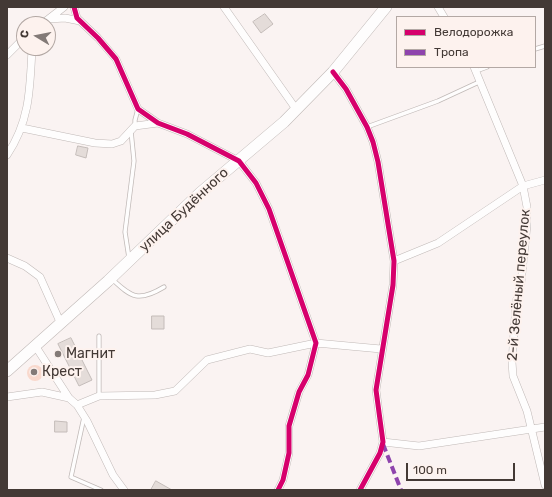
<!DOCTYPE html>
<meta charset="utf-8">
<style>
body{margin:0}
#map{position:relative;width:552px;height:497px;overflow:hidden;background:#faf3f2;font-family:Rubik,sans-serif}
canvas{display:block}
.frame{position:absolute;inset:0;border:8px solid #433935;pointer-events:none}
.legend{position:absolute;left:396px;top:16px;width:140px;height:52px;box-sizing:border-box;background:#fdf2ee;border:1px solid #b3a8a4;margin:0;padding:5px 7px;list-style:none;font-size:12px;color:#433935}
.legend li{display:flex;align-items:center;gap:8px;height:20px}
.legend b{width:20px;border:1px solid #b3a8a4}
.north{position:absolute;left:16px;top:16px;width:40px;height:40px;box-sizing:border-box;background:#fdf2ee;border:1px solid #b3a8a4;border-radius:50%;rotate:280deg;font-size:11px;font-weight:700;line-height:16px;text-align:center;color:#433935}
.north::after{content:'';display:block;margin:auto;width:14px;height:18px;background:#837a77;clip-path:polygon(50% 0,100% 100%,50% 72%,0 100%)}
.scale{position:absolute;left:406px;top:463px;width:109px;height:18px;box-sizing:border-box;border:2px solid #433935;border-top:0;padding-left:5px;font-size:12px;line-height:14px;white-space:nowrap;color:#433935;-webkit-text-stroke:3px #fdf2ee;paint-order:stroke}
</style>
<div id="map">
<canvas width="552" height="497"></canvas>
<div class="frame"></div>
<ul class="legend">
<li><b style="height:5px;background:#d6006c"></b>Велодорожка</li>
<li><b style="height:5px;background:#8e44ad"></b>Тропа</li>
</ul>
<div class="north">С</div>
<div class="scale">100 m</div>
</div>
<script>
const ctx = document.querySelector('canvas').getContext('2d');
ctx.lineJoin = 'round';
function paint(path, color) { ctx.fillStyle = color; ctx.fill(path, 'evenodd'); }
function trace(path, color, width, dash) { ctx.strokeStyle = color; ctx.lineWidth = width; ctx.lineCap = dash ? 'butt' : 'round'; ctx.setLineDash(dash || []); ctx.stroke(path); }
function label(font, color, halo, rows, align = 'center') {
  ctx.font = font + ' Rubik,sans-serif'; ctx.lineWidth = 4; ctx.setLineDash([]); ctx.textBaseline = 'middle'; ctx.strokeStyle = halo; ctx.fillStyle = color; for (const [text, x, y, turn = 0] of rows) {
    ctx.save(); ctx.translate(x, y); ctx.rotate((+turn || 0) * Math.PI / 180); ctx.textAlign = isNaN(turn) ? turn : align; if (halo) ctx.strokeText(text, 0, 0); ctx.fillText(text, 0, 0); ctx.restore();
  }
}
const green = new Path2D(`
 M27 373a8 8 0 1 1 16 0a8 8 0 1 1-16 0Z`);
const building = new Path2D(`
 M265,14L273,24L261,33L253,22Z
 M78,146L88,148L86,158L76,155Z
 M152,316H164V329H152Z
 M71,338L92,380L79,386L58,344Z
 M55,421L67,422V432H55Z
 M156,481L172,490H151Z`);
const service = new Path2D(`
 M535,49L545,46
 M476,71L487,67
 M135,126V120L138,109
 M367,127L438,101L479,82
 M129,258L125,232L134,161L131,131
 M112,279C132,298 139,302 164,287
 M99,336V396
 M84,417L71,477L101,490`);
const minor = new Path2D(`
 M74,7L77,18L98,38L116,59L138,109L158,123L187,134L239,161L256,183L269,209L316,343L308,375L299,392L289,426V453L283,480L278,490
 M224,7L296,109
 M438,7L444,17
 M49,19L65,18L80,21
 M42,24L64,7
 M7,55L24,38
 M474,67L523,186L527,207V225L521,283L516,302L512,362L513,376L527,411L545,485
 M333,72L346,89L367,127L373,142L378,162L394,261L393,285L376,390L383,442L380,453L360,490
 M22,128L95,143L112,144L121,141L135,126L158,123
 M7,155C30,121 30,88 32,48
 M7,258L25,266L40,277L61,324
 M394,261L438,243L523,186L545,180
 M36,347L69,398L77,405L87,421L113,475L124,490
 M7,397L42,392L69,398
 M77,405L99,396L155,395L175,391L207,360L250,349L268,353L316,343L381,349
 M383,442L419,446L545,427`);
const secondary = new Path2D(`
 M7,371L108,281L200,193L284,122L333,72L386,7`);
const quiet = new Path2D(`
 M383,444L401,490`);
const cycleway = new Path2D(`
 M74,7L77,18L98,38L116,59L138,109L158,123L187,134L239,161L256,183L269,209L316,343L308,375L299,392L289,426V453L283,480L278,490
 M333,72L346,89L367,127L373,142L378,162L394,261L393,285L376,390L383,442L380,453L360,490`);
const markers = [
 [58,354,4,"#837a77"],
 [34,372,4,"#837a77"]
];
const streetNames = [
 ["улица Будённого",184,210,-43],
 ["2-й Зелёный переулок",519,285,-85]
];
const poiNames = [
 ["Магнит",66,354],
 ["Крест",42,372]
];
paint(green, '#f9d9cd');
paint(building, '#e4dcd9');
trace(building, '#c4bcb9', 1);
trace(service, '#c0b9b7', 5);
trace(minor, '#c0b9b7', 8);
trace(secondary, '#c0b9b7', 12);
trace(service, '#fefdfd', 3.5);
trace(minor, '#fefdfd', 7);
trace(secondary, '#fefdfd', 11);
trace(quiet, '#8e44ad', 4, [8, 4]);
trace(cycleway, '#d6006c', 5);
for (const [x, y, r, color] of markers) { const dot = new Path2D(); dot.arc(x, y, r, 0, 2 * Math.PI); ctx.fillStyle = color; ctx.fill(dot); trace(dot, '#fdf2ee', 1.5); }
label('14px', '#433935', '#fdf2ee', streetNames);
label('14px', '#433935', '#fdf2ee', poiNames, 'left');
</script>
